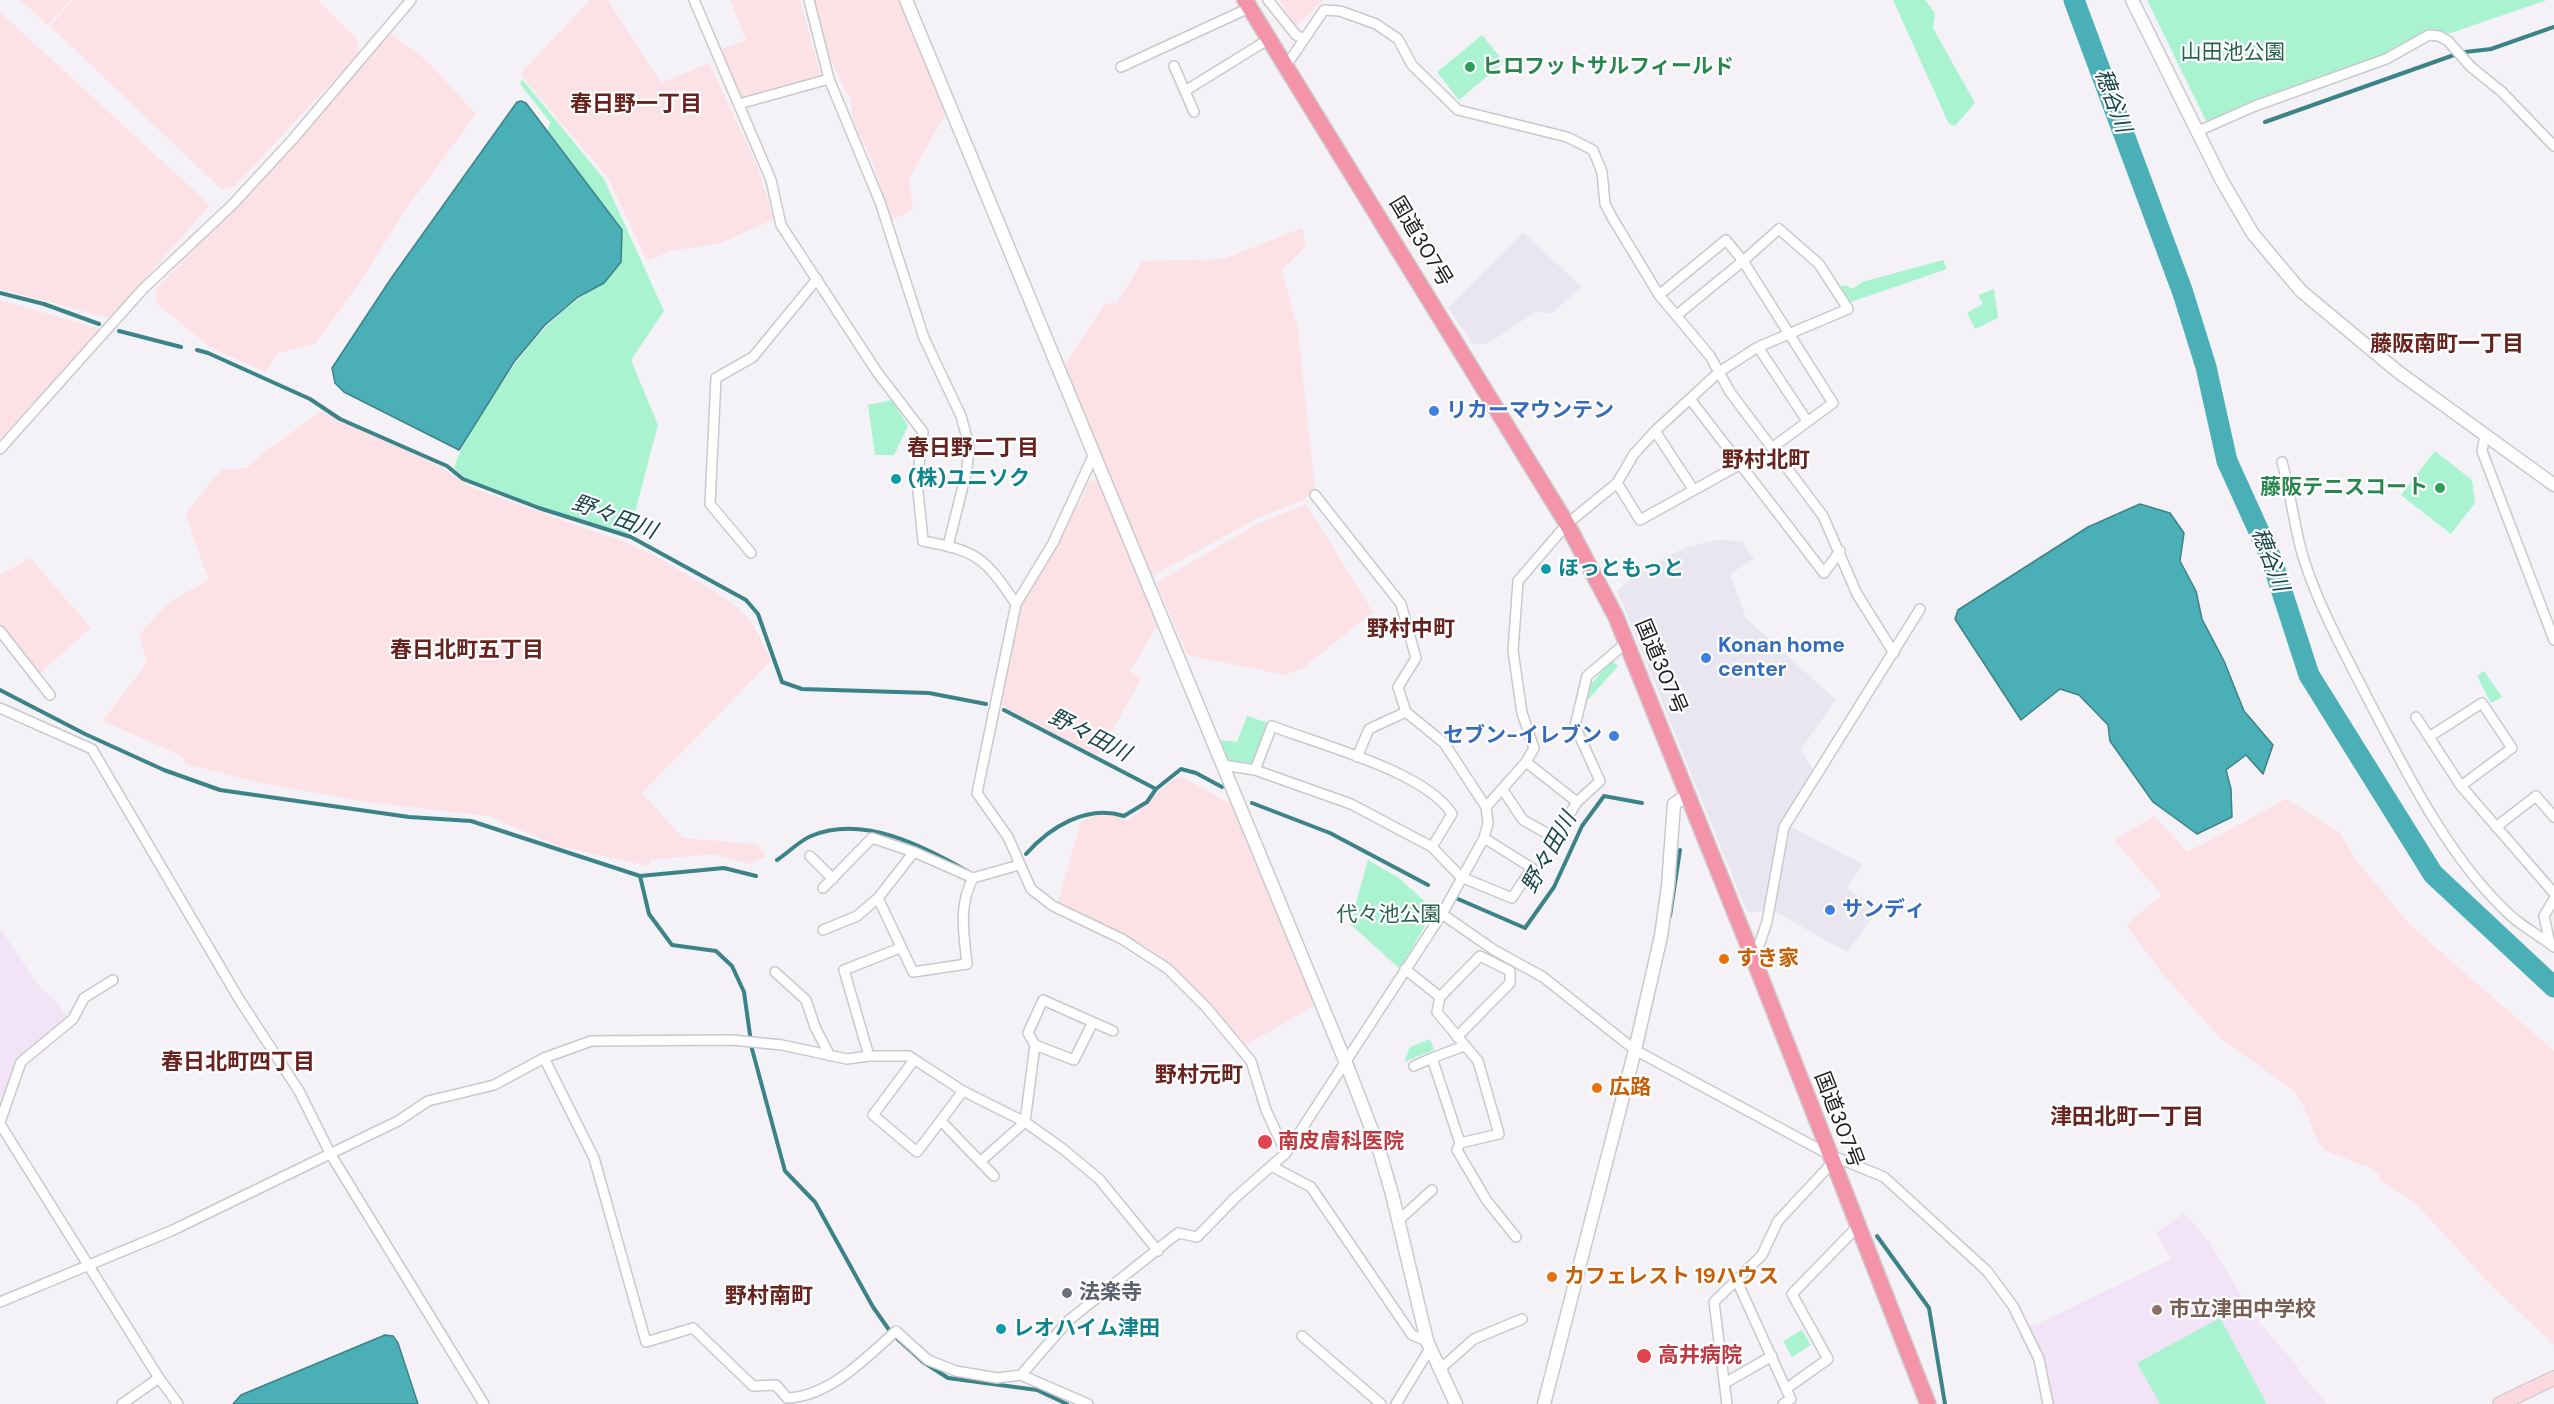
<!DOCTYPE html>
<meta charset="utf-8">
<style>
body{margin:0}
canvas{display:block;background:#f4f2f7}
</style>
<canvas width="2554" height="1404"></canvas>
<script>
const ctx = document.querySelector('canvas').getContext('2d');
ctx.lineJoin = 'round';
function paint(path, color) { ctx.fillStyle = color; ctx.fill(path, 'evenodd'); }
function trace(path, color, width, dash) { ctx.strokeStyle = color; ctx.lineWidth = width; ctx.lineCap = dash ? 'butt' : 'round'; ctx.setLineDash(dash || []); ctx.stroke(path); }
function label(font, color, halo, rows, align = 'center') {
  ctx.font = font + ' "DM Sans","Noto Sans JP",sans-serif'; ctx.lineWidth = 4.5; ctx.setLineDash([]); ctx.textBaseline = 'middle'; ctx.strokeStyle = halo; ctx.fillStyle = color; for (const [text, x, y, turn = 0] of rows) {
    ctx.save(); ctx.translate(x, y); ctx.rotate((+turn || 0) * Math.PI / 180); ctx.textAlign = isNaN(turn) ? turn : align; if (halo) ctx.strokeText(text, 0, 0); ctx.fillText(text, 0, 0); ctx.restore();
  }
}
const built = new Path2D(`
 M1523,232L1582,287L1552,313L1535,312L1489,343L1474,345L1448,308Z
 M1717,540L1742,541L1754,559L1730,574L1746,618L1836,700L1801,749L1813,770L1780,828L1765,912H1747L1617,590L1625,585L1634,574L1684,548Z
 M1791,827L1863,864L1847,888L1878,910L1847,952L1772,910Z`);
const industrial = new Path2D(`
 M20,0H71L48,25Z
 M73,0H318L357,39L359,53L235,186L222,190L50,26Z
 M590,0H608L661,83L709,63L756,163L774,219L721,243L670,251L647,261L608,178L520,74Z
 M730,0H800L821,77L741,98L720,50L746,40Z
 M813,0H900L946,113L909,178L913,210L891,220L874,166L852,118L851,101L831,61Z
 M1279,0H1323V1L1296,26Z
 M0,12L210,205L110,318L0,289Z
 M391,34L426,60L476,114L406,209L360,282L315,344L278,353L265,372L210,347L157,304L155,290L304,134L302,132Z
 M1302,228L1306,246L1282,270L1298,329L1315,490L1303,500L1254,520L1152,576L1063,368L1104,305L1117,302L1143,261L1223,259Z
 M0,300L101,329L0,439Z
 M322,411L440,466L473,488L627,543L658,557L731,602L752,622L771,661L642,793L683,838L757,844L766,857L749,864L713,854L651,860L648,866L558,846L488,816L375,803L265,784L186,764L182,756L103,721L147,662L139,635L169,602L209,580L185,514L221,470L247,468L264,452Z
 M1097,479L1159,623L1130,671L1141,679L1098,756L1000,705L1020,608L1085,493L1086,484Z
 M1306,504L1373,612L1303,668L1285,675L1188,655L1156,583L1257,524Z
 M30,558L91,628L40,673L0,626V575Z
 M1178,777L1185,779L1231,804L1315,1005L1246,1045L1160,956L1142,944L1057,905L1081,821L1099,815H1111L1129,820L1167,784Z
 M2286,799L2339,832L2357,861L2409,924L2554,1051V1345L2489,1283L2416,1204L2383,1182L2374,1169L2328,1152L2318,1143L2304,1107L2294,1091L2220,1038L2162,973L2126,925L2162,895L2114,840L2154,816L2188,852Z`);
const education = new Path2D(`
 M0,928L38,985L56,1001L69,1019L20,1057L0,1111Z
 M2184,1213L2209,1241L2252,1314L2299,1368L2298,1371L2328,1404H2048L2025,1327L2044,1321L2171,1259L2156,1233Z`);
const green = new Path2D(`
 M1893,0H1925L1935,13L1933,28L1975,103L1955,126L1949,124Z
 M2147,0H2547L2253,101L2206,121Z
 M1482,35L1504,62L1459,100L1437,72Z
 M522,79L604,179L664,311L631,360L658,425L629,535L556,513L467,479L454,468C461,446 473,428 486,408C517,357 551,311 604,283L622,230L548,131L550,122L520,84Z
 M1943,260L1947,269L1848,303L1839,287L1845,285L1853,289L1862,282Z
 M1994,289L1998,318L1975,329L1967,313L1983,304L1978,295Z
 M892,400L908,426L894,455H875L868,405Z
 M2435,451L2472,480L2475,503L2451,534L2401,495Z
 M1612,660L1618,666L1587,701L1591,684Z
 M2484,671L2502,697L2491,703L2477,676Z
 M1247,716L1268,723L1252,763L1226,761L1221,740L1237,742Z
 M1368,860L1399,878L1434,910L1400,969L1350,924Z
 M1430,1039L1434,1050L1404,1062L1410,1047Z
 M2220,1318L2267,1404H2160L2137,1363Z
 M1802,1330L1811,1345L1792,1357L1783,1341Z`);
const water = new Path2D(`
 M521,101L526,103L622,230L621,262L604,283L578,297L545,325L514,362L459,450L344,392L335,383L332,368L392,277L517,102Z
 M2140,504L2170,513L2184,533L2180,561L2196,591L2202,619L2224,661L2244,711L2273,745L2263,774L2246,755L2226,770L2231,789L2232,817L2197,834L2153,802L2110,741L2108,725L2079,695L2060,689L2021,720L1955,619L1958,610L2088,527Z
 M385,1335L393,1336L398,1343L418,1404H233L241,1395Z`);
const stream = new Path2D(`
 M2465,52L2491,49L2554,27
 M2265,122L2454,55
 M0,293L44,304L99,324
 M119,331L181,347
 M197,350L208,353L310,399L340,419L447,466L463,479L539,508L631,537L746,600L758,614L782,682L802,689L929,693L986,704
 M0,690L85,734L164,770L220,790L409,817L471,821L640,876L724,868L756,876
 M1004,710L1156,789
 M1252,803L1330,833L1428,885
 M1026,854C1050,827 1087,804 1124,816L1147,802L1156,789L1181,769L1196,773L1222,787
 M777,860C788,853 799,841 811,836C863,814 922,846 967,871
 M640,876L649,914L672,945L716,951L732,966L744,992L752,1049L785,1171L815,1202L873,1307L892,1334L923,1362L948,1378L1037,1390L1067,1404
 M1458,899L1525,928L1554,887L1582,826L1604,796L1642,803
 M1670,916L1680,850
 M1877,1236L1929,1308L1945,1404`);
const river = new Path2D(`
 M2074,0L2183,293L2206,367L2227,461L2271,558L2309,675L2433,874L2554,987`);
const minor = new Path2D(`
 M694,0L771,180L781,225L877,372L923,432L917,481L923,541C978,551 985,558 1016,604
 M1268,0L1296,35L1304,39
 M1174,66L1194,112
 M1286,66L1324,10L1340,11L1376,24L1398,39L1412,65L1458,110L1567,137L1593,150L1602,172L1605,204L1613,219L1659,295L1710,356L1730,392L1823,516L1857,594L1894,653
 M1121,67L1249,8
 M829,79L880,202L924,338L961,416L969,445L967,470L948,546
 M1185,91L1269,39
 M739,104L829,79L809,0
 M2196,132L2255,106L2386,59L2429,35L2439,36L2448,41L2471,67L2501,91L2554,146
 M1659,295L1726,240L1743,261L1677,315
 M1758,347L1807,421
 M1690,399L1824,573L1840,551
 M1655,431L1693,489
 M2485,435L2482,451L2554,640
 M0,449L143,289L232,205L293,139L411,0
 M1094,454L1053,543L1016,604L977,793L1008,837L1031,889L1053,906L1122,939L1168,969L1206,1007L1251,1061L1266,1110L1286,1153
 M2282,462C2291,494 2294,528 2304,560C2320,609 2345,654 2368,699C2406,772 2449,859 2510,915C2523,927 2540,936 2554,947
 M1617,483L1640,520L1739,465
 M1315,495L1401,604L1416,658L1398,687L1406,712L1444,743L1486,807
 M751,553L710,504L716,378L753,357L817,279
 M0,631L50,695
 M0,708L92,749L239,999L299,1091L331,1155L484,1404
 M2416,717L2461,786L2554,893
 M2429,737L2482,703L2512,748L2461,786
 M1357,757L1369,729L1406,712
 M1526,762L1577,802L1600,781L1575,726L1587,676L1627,642
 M1223,765L1255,770
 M1503,790L1523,820L1555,838L1577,802
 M2496,827L2536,796L2554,817
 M1432,847L1452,814C1425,771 1320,745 1272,726L1255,770L1351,804L1432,847L1461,877L1512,898L1532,868L1484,838
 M810,856L833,879
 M823,888L872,838L914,852L973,878
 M878,898L913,972L967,964C964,934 958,906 973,878L1019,865
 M1442,914L1494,950L1543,977L1635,1050L1828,1154L1884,1177L1987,1271L2013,1306L2039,1359L2048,1404
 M823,930L857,916L878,898L914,852
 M2550,944L2544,916L2554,899
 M1754,960L1767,922L1784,827L1920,609
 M1405,969L1440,997L1437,1012L1478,1061L1499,1134L1460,1143L1432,1058L1414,1066
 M775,972L806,1000L815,1027L830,1056
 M1440,997L1480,956L1510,971V983L1457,1037
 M1035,1045L1074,1060L1093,1022
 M869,1056L844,970L900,948
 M544,1058L594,1158L646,1342L693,1328L753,1386L776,1385L787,1398C829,1397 867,1357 896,1331L928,1360L956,1371L997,1378L1021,1375L1088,1404
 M1432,1058L1464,1046
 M914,1060L873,1115L917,1152L963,1091
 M941,1121L994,1176
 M0,1122L21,1062L73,1019L84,998L113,980
 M0,1124L159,1378L178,1404
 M1460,1143L1457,1150L1487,1201L1516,1237
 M981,1161L1025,1122L1035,1045L1028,1033L1043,1000L1113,1031
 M1273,1167L1311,1187L1412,1335L1427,1341
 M1399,1220L1432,1190
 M1736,1279L1786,1389
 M0,1302L171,1231L398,1121L428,1101L494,1085L544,1058L591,1041L732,1040L782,1045L847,1059L869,1056H909L963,1091L1025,1122L1063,1149L1099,1179L1158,1251
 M1302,1336L1381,1404
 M1439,1370L1474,1339L1522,1319
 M1021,1375L1068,1321L1178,1233L1197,1237L1236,1197L1286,1153L1442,914L1484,838L1488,823L1486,807L1526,762L1534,748L1522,713L1513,651L1518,581L1567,524L1617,483L1634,454L1655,431L1719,372L1758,347L1848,309L1819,264L1779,229L1743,261L1833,403L1773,447
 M1725,1383L1772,1356
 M122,1404L159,1378
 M1396,1404L1431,1347
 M1727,1404L1714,1302L1762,1255L1778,1221L1832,1163
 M1783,1404L1791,1399L1786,1389L1828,1359L1792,1294L1858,1226`);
const tertiary = new Path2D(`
 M906,0L1346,1063L1378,1146L1392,1194L1427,1341L1456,1404
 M2132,0L2222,181L2253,234L2301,291L2397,371L2554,485
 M1544,1404L1635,1050L1661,936L1668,886L1674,804L1689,794`);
const secondary = new Path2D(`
 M2500,1404L2554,1378`);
const trunk = new Path2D(`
 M1245,0L1567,524L1616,617L1754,960L1928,1404`);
const markers = [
 [1470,67,6,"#2e9e5b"],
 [1434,411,6,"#3f7fe0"],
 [896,479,6,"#0f9aa8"],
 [2440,488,6,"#2e9e5b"],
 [1546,569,6,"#0f9aa8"],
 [1706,658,6,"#3f7fe0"],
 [1614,736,6,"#3f7fe0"],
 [1830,910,6,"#3f7fe0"],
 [1724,959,6,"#e8710a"],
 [1597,1088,6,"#e8710a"],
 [1265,1142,8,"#e0444e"],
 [1552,1277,6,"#e8710a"],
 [1067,1293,6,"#6b7280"],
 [2157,1310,6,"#8d6e63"],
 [1001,1329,6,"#0f9aa8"],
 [1644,1356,8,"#e0444e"]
];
const parkNames = [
 ["山田池公園",2233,53],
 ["代々池公園",1389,915]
];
const leisureNames = [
 ["ヒロフットサルフィールド",1482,67],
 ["藤阪テニスコート",2428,488,"right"]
];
const streetNames = [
 ["国道307号",1420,242,59],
 ["国道307号",1660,667,67],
 ["国道307号",1838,1120,69]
];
const shopNames = [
 ["リカーマウンテン",1446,411],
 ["Konan home",1718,646],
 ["center",1718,670],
 ["セブン-イレブン",1602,736,"right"],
 ["サンディ",1842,910]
];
const cultureNames = [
 ["(株)ユニソク",908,479],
 ["ほっともっと",1558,569],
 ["レオハイム津田",1013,1329]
];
const foodNames = [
 ["すき家",1736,959],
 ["広路",1609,1088],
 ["カフェレスト 19ハウス",1564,1277]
];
const healthNames = [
 ["南皮膚科医院",1278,1142],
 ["高井病院",1658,1356]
];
const worshipNames = [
 ["法楽寺",1079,1293]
];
const educationNames = [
 ["市立津田中学校",2169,1310]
];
const waterNames = [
 ["穂谷川",2112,101,70],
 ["野々田川",614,518,20],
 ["穂谷川",2269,560,69],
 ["野々田川",1089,736,27],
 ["野々田川",1550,853,-61]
];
const neighbourhoodNames = [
 ["春日野一丁目",636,105],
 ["藤阪南町一丁目",2447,345],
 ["春日野二丁目",973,449],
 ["野村北町",1766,461],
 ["野村中町",1411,630],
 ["春日北町五丁目",467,651],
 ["春日北町四丁目",238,1063],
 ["野村元町",1199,1076],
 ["津田北町一丁目",2127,1118],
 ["野村南町",769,1297]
];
paint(built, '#eae6f1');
paint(industrial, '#fce2e7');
paint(education, '#f3e3f6');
paint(green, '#a9f3d1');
paint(water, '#4aafb7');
trace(water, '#3c8389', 1.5);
trace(stream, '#3c8389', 4);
trace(river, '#4aafb7', 21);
trace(minor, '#c9c8cc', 12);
trace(tertiary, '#c9c8cc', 15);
trace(secondary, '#c9c8cc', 16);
trace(trunk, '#cdcdce', 18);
trace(minor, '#fff', 9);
trace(tertiary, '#fff', 12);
trace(secondary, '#fbd7df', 14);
trace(trunk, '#f494a8', 15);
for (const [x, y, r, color] of markers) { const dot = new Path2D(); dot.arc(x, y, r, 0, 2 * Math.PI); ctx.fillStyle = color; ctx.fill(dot); trace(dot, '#fff', 2); }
label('21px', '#28634c', '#fff', parkNames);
label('bold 21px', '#27864d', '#fff', leisureNames, 'left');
label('21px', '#1d1c1e', '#fff', streetNames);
label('bold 21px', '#366cbe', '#fff', shopNames, 'left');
label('bold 21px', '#0d838f', '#fff', cultureNames, 'left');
label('bold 21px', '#c56008', '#fff', foodNames, 'left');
label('bold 21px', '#be3a42', '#fff', healthNames, 'left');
label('bold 21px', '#5b616d', '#fff', worshipNames, 'left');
label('bold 21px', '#785e54', '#fff', educationNames, 'left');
label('italic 22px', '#184549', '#fff', waterNames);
label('bold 22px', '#68231f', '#fff', neighbourhoodNames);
</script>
